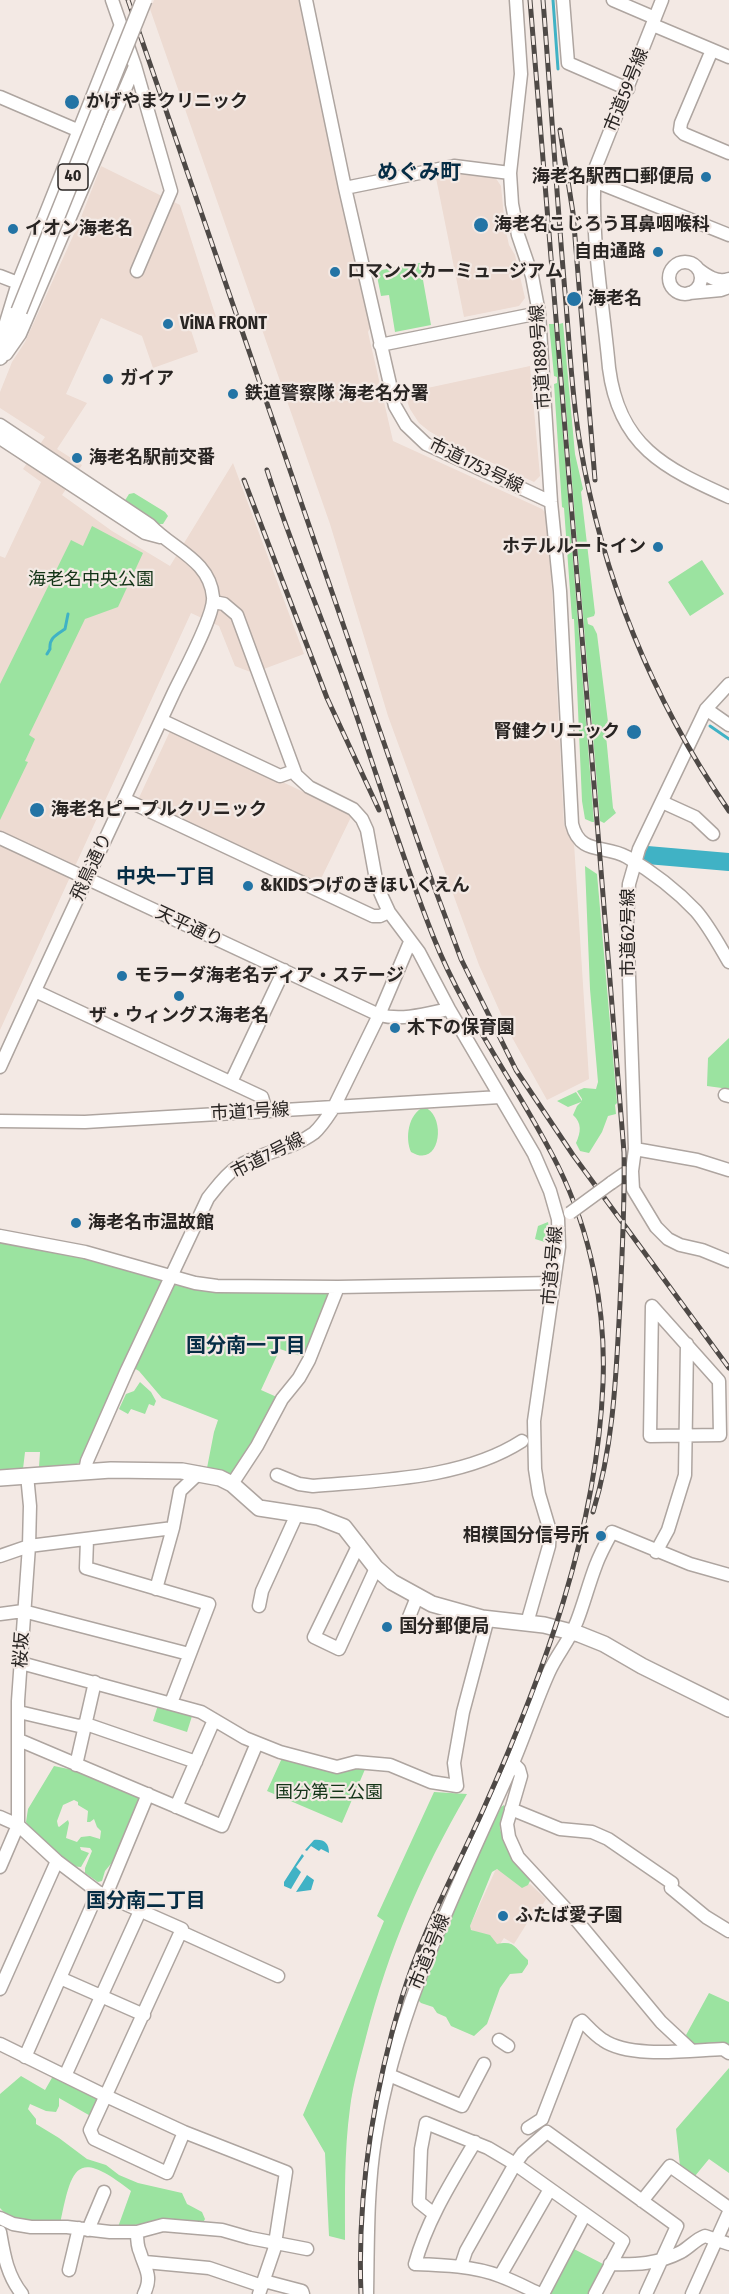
<!DOCTYPE html>
<meta charset="utf-8">
<style>
body{margin:0}
canvas{display:block;background:#f3e9e4}
</style>
<canvas width="729" height="2294"></canvas>
<script>
const ctx = document.querySelector('canvas').getContext('2d');
ctx.lineJoin = 'round';
function paint(path, color) { ctx.fillStyle = color; ctx.fill(path, 'evenodd'); }
function trace(path, color, width, dash) { ctx.strokeStyle = color; ctx.lineWidth = width; ctx.lineCap = dash ? 'butt' : 'round'; ctx.setLineDash(dash || []); ctx.stroke(path); }
function label(font, color, halo, rows, align = 'center') {
  ctx.font = font + ' "Fira Sans Condensed","Noto Sans JP",sans-serif'; ctx.lineWidth = 4.5; ctx.setLineDash([]); ctx.textBaseline = 'middle'; ctx.strokeStyle = halo; ctx.fillStyle = color; for (const [text, x, y, turn = 0] of rows) {
    ctx.save(); ctx.translate(x, y); ctx.rotate((+turn || 0) * Math.PI / 180); ctx.textAlign = isNaN(turn) ? turn : align; if (halo) ctx.strokeText(text, 0, 0); ctx.fillText(text, 0, 0); ctx.restore();
  }
}
const built = new Path2D(`
 M154,0H300L370,328L368,332L370,341L393,441L542,509L548,515L564,825L574,843L589,1079L547,1100L509,1032L479,965L388,716L330,524L150,9Z
 M101,166L180,205L216,317L190,327L198,352L153,368L142,336L101,318L66,394L87,403L57,449L82,465L62,495L112,531L170,566L233,463L304,654L253,673L235,666L219,626L191,613L0,1030V556L5,558L41,482L23,469L45,437L0,408V392L12,362L25,342L78,225Z
 M462,173L495,177L501,186L505,227L509,245L515,255L525,298L519,306L464,317L436,178Z
 M530,366L540,476L534,482L449,443L429,431L419,423L410,409L404,393Z
 M171,729L352,815L318,885L137,802Z
 M496,1869L502,1871L524,1885L530,1884L546,1899L543,1904H539L514,1944L504,1938L498,1947L469,1928Z`);
const green = new Path2D(`
 M420,263L431,325L395,332L389,295L381,296L376,271Z
 M563,323L575,454L583,489L581,492L595,613L594,616L587,618L588,624L593,626L597,634L608,722L605,725L613,808L616,813L604,823L600,821L559,324Z
 M549,324H554L558,372L594,822H592L585,819L582,801L574,619H572L564,508L562,507L554,384L557,383V377L554,376Z
 M134,493L165,512L168,516L163,524H158L124,502L129,494Z
 M92,526L143,553L118,607L85,619L29,735L35,739L25,761L28,762L0,820V684L71,540L83,546Z
 M702,560L724,594L690,616L668,582Z
 M585,866L597,874L617,1103L615,1105L616,1114L608,1116L602,1132L589,1153L580,1151L576,1143C581,1132 582,1123 573,1115L577,1106L581,1102L568,1107L557,1101L576,1092L582,1101V1099L577,1091L584,1088L596,1089L598,1082L590,989Z
 M729,1038V1089L707,1086L708,1058Z
 M424,1107C447,1115 441,1170 411,1152C405,1138 408,1114 424,1107Z
 M548,1222L550,1234L548,1243L535,1239L538,1226Z
 M0,1241L118,1266L175,1285L195,1289L328,1291L334,1294L306,1358L280,1349L261,1390L279,1398L258,1438L230,1477L207,1468L214,1432L218,1420L162,1398L139,1371L125,1363L81,1462L72,1466L39,1467L40,1452H25L23,1469L0,1472Z
 M140,1382L151,1392L156,1401L154,1406L149,1404L145,1414L131,1409L128,1414L119,1409L126,1394L134,1391Z
 M158,1705L192,1716L187,1732L153,1721Z
 M282,1758L336,1770L366,1767L342,1823L267,1791Z
 M54,1766L78,1771L134,1795L142,1796L119,1854L105,1871L102,1881L98,1882L85,1873V1868L92,1851L90,1848L80,1847L81,1850L89,1853L81,1867L70,1866L30,1828L26,1822L28,1809ZM74,1800L78,1802V1805L88,1811L87,1822H90L94,1819L97,1827L101,1831L100,1839L90,1836L81,1837L77,1842L66,1838L69,1823L68,1820L59,1827L58,1826L57,1821L63,1805Z
 M434,1792L467,1794C421,1873 389,1948 366,2037C360,2060 353,2084 350,2108C344,2152 345,2196 345,2240L329,2236L325,2153L303,2115L384,1921L377,1916Z
 M504,1805C505,1814 499,1821 500,1829C502,1839 523,1871 531,1879L528,1885L522,1888L497,1869L492,1872L470,1926L471,1930L490,1935L497,1944C516,1940 515,1949 528,1960V1964L522,1973L510,1974L500,1988L487,2024L474,2036L451,2026L446,2017L437,2013L433,2007L421,2003L417,1999L461,1886L465,1884L468,1878L466,1869L487,1826L494,1822L501,1807Z
 M709,1993L729,2002V2051L692,2045L686,2035Z
 M729,2068V2173L709,2159L695,2176L680,2166L676,2129Z
 M21,2076L45,2090L53,2076L103,2098L94,2118L59,2098V2106L56,2112L46,2111L30,2104L28,2109L36,2119V2124L59,2138L87,2159L106,2165L119,2175L138,2183L182,2193L187,2204L202,2212L205,2219L203,2223L158,2222L118,2227L131,2191C76,2148 72,2166 60,2224C39,2222 14,2225 0,2208V2094Z
 M572,2248L605,2265L590,2294H549Z`);
const water = new Path2D(`
 M314,1840C324,1839 329,1843 329,1853L321,1849L319,1851L311,1846L307,1851L305,1850Z
 M302,1854L304,1856L296,1867L301,1872L291,1889L284,1886V1882Z
 M307,1875L314,1880L311,1890L296,1892Z`);
const stream = new Path2D(`
 M553,0L558,69
 M47,654L50,649C49,638 56,635 65,629L68,614
 M710,726L729,739`);
const river = new Path2D(`
 M647,855L729,862`);
const minor = new Path2D(`
 M112,0L135,66L171,191L137,271
 M306,0L345,188L395,406L406,425L426,444L551,502
 M516,0L521,74L510,173L512,204L518,235L532,276L539,313L551,502L560,591L572,824C580,856 605,844 627,857C651,871 677,891 696,911C709,926 719,945 729,962
 M563,0L568,63L628,89
 M613,0L655,18
 M662,0L595,169C590,235 603,302 609,368C619,446 664,468 729,497
 M653,25L729,57
 M712,50L681,123L680,130L684,134L729,153
 M0,97L77,130
 M594,181L729,235
 M345,188L454,166L510,173
 M669 278a16 16 0 1 1 32 0a16 16 0 1 1-32 0Z
 M698,269C707,276 717,283 729,279
 M0,276L18,283
 M689,293L721,290L729,287
 M0,342L18,283L120,27
 M380,345L539,313
 M6,354L20,334L135,66
 M0,425L150,525C172,549 210,560 213,597C215,615 183,673 174,692C116,817 57,941 0,1067
 M0,438L145,533L160,537
 M214,602L224,604L237,615L296,775L309,787L353,809L362,819L367,830L377,885L383,899L389,912L419,952L449,1009L534,1154L550,1191L558,1219L559,1247L534,1421L535,1469L539,1494L550,1531L549,1546L527,1623
 M729,684L706,709L639,849L629,884L627,920L635,1149L632,1171L633,1189L656,1227L668,1239L680,1245L702,1250L729,1261
 M706,709L729,725
 M161,720L280,776L294,771
 M124,799L373,916H380L389,912
 M662,802L695,817L713,834
 M0,838L379,1015C402,1021 426,1014 449,1009
 M35,991L262,1097L266,1111
 M231,1082L284,970
 M725,1095L729,1096
 M0,1121L85,1122L500,1097
 M635,1149L697,1160L729,1170
 M611,1183L624,1174L632,1171
 M0,1236L85,1252L195,1283L217,1286L338,1287L554,1283
 M652,1306L719,1381L720,1435L650,1436Z
 M85,1471L87,1461L127,1370L208,1198C217,1187 225,1175 237,1167C261,1152 291,1150 314,1133C322,1126 328,1116 334,1107L379,1015L410,942
 M277,1475L299,1484L313,1486C382,1480 463,1479 522,1441
 M232,1484L257,1446L282,1399L299,1378L309,1360L338,1287
 M87,1540L86,1568L209,1604L171,1703
 M359,1544L314,1637L339,1649L376,1568
 M656,1552L668,1530L685,1475L687,1344
 M0,1556L29,1546L173,1528
 M156,1589L173,1528L180,1491L199,1473
 M259,1606L262,1591L297,1514
 M0,1614L23,1611L189,1654
 M409,1617L417,1597
 M21,1663L201,1712L245,1738L280,1752L337,1767L356,1762L390,1765L431,1782L457,1786L454,1763L463,1712L488,1618
 M19,1712L79,1726L86,1724L196,1762
 M19,1740L222,1826L257,1743
 M513,1763L519,1769L521,1776L507,1824L509,1837L518,1857L578,1922L661,2022L691,2050
 M76,1765L95,1682
 M176,1807L214,1720
 M511,1809L560,1829L592,1832L608,1839L672,1883L671,1888L706,1917L729,1931
 M0,1817L18,1825L57,1861L98,1892L182,1929L90,2130L94,2139L167,2173L184,2132
 M0,1867L18,1825V1701L29,1546L30,1506L27,1475
 M106,1895L148,1794
 M181,1932L278,1976
 M60,1978L144,2015
 M0,1989L57,1861
 M499,2040L508,2046
 M0,2044L106,2096L184,2132L286,2172L274,2250L259,2294
 M25,2057L98,1892
 M389,2075L462,2106L484,2064
 M65,2076L140,1911
 M528,2128L542,2119L579,2023L582,2021C589,2028 595,2035 603,2040C630,2059 691,2050 723,2049L729,2053
 M475,2142C452,2181 427,2220 415,2264C444,2265 473,2266 500,2276C514,2281 527,2288 540,2294
 M642,2201L670,2166L729,2208
 M434,2214L419,2202L421,2149L426,2123L488,2148L515,2164L623,2241L595,2294
 M0,2218L13,2224L31,2227H67L110,2232H137L163,2225L222,2230L250,2238L307,2249
 M88,2230L104,2192
 M0,2232C4,2255 7,2275 22,2294
 M137,2232C137,2238 137,2246 140,2252C145,2269 153,2276 144,2294
 M145,2262L209,2268L262,2286
 M610,2264C636,2265 658,2264 681,2252C690,2247 696,2239 705,2236L729,2244
 M461,2266L466,2251L515,2164L523,2153L547,2132L677,2226L646,2294
 M69,2270L79,2228
 M500,2276L550,2189
 M264,2281L302,2291L303,2294
 M367,2294C368,2243 367,2191 375,2140C396,2007 458,1887 512,1765C525,1735 535,1703 549,1672C557,1654 570,1640 577,1621C584,1603 589,1583 596,1565C600,1554 606,1543 612,1532L690,1564L729,1575
 M543,2294L585,2214
 M692,2294L729,2212`);
const major = new Path2D(`
 M0,357L19,311
 M0,1478L111,1470L182,1471L220,1478L232,1484L259,1508L318,1517L344,1527L376,1568L392,1582L432,1604L482,1618L544,1625L579,1634L604,1644L642,1666L729,1709`);
const rail = new Path2D(`
 M128,0L425,862L461,959L516,1070L573,1155L729,1368
 M530,0L624,1152C625,1203 622,1253 620,1303C616,1374 614,1444 593,1512
 M543,0C551,101 557,202 566,304C570,350 572,398 580,444C602,576 653,701 729,811
 M560,130L573,213L595,480
 M267,470C290,543 321,615 347,688C376,771 401,855 433,936C465,1018 519,1088 558,1166C591,1233 606,1309 603,1383C597,1531 543,1676 483,1810C455,1872 422,1932 402,1997C373,2094 357,2193 361,2294
 M244,480L327,698L379,810`);
const minorBridge = new Path2D(`
 M570,1213L611,1183`);
const majorBridge = new Path2D(`
 M19,311L144,0`);
const markers = [
 [72,102,8,"#2374a5"],
 [706,177,6,"#2374a5"],
 [481,225,8,"#2374a5"],
 [13,229,6,"#2374a5"],
 [658,252,6,"#2374a5"],
 [335,272,6,"#2374a5"],
 [574,299,8,"#2374a5"],
 [168,324,6,"#2374a5"],
 [108,379,6,"#2374a5"],
 [233,394,6,"#2374a5"],
 [77,458,6,"#2374a5"],
 [658,547,6,"#2374a5"],
 [634,732,8,"#2374a5"],
 [37,810,8,"#2374a5"],
 [248,886,6,"#2374a5"],
 [122,976,6,"#2374a5"],
 [179,996,6,"#2374a5"],
 [395,1028,6,"#2374a5"],
 [76,1223,6,"#2374a5"],
 [601,1536,6,"#2374a5"],
 [387,1627,6,"#2374a5"],
 [503,1916,6,"#2374a5"]
];
const shields = [
 [73,177,30]
];
const shieldNames = [
 ["40",73,177]
];
const streetNames = [
 ["市道59号線",627,90,-68],
 ["市道1889号線",541,357,-94],
 ["市道1753号線",476,466,26],
 ["飛鳥通り",92,867,-65],
 ["天平通り",189,927,25],
 ["市道62号線",629,933,-90],
 ["市道1号線",250,1112,-3],
 ["市道7号線",268,1156,-27],
 ["市道3号線",553,1266,-85],
 ["桜坂",22,1650,-87],
 ["市道3号線",430,1952,-68]
];
const poiNames = [
 ["かげやまクリニック",86,102],
 ["海老名駅西口郵便局",694,177,"right"],
 ["海老名こじろう耳鼻咽喉科",494,225],
 ["イオン海老名",25,229],
 ["自由通路",646,252,"right"],
 ["ロマンスカーミュージアム",347,272],
 ["海老名",588,299],
 ["ViNA FRONT",180,324],
 ["ガイア",120,379],
 ["鉄道警察隊 海老名分署",245,394],
 ["海老名駅前交番",89,458],
 ["ホテルルートイン",646,547,"right"],
 ["腎健クリニック",620,732,"right"],
 ["海老名ピープルクリニック",51,810],
 ["&KIDSつげのきほいくえん",260,886],
 ["モラーダ海老名ディア・ステージ",134,976],
 ["ザ・ウィングス海老名",179,1016,"center"],
 ["木下の保育園",407,1028],
 ["海老名市温故館",88,1223],
 ["相模国分信号所",589,1536,"right"],
 ["国分郵便局",399,1627],
 ["ふたば愛子園",515,1916]
];
const parkNames = [
 ["海老名中央公園",91,580],
 ["国分第三公園",329,1793]
];
const neighbourhoodNames = [
 ["中央一丁目",166,877],
 ["国分南一丁目",246,1346],
 ["国分南二丁目",146,1901]
];
const quarterNames = [
 ["めぐみ町",419,173]
];
paint(built, '#eddbd2');
paint(green, '#9be3a0');
paint(water, '#40b2c5');
trace(stream, '#40b2c5', 3);
trace(river, '#40b2c5', 18);
trace(minor, '#aea5a0', 15);
trace(major, '#aea5a0', 18);
trace(minor, '#fff', 12);
trace(major, '#fff', 15);
trace(rail, '#4e4946', 5);
trace(rail, '#f3e9e4', 3, [9]);
trace(minorBridge, '#aea5a0', 15, []);
trace(majorBridge, '#aea5a0', 18, []);
trace(minorBridge, '#fff', 12);
trace(majorBridge, '#fff', 15);
for (const [x, y, r, color] of markers) { const dot = new Path2D(); dot.arc(x, y, r, 0, 2 * Math.PI); ctx.fillStyle = color; ctx.fill(dot); trace(dot, '#f3e9e4', 2); }
for (const [x, y, w] of shields) { const box = new Path2D(); box.roundRect(x - w / 2, y - 13, w, 26, 4.5); ctx.fillStyle = '#f3e9e4'; ctx.fill(box); trace(box, '#292523', 1.5); }
label('bold 16px', '#292523', null, shieldNames);
label('18px', '#292523', '#f3e9e4', streetNames);
label('bold 18px', '#292523', '#f3e9e4', poiNames, 'left');
label('18px', '#133417', '#f3e9e4', parkNames);
label('bold 20px', '#062d45', '#f3e9e4', neighbourhoodNames);
label('bold 21px', '#062d45', '#f3e9e4', quarterNames);
</script>
